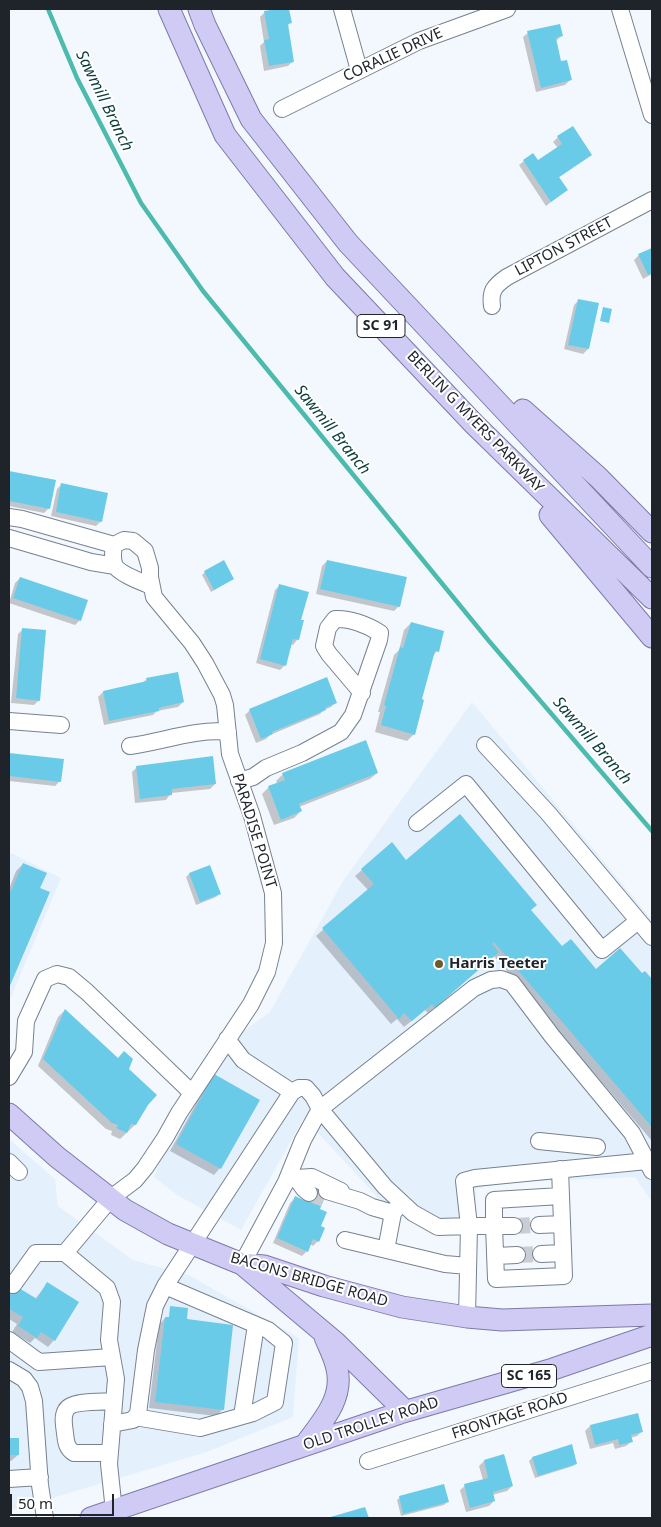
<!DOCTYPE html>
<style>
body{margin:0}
#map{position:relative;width:661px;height:1527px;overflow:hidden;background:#f3f8fe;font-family:"Noto Sans",sans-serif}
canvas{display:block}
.frame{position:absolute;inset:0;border:10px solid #1f242a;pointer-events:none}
.scale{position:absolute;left:10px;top:1494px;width:104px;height:22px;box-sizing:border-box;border:2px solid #1f242a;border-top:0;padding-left:6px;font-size:15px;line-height:18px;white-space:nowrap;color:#1f242a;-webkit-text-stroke:4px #fff;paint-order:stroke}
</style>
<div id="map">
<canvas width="661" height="1527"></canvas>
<div class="frame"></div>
<div class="scale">50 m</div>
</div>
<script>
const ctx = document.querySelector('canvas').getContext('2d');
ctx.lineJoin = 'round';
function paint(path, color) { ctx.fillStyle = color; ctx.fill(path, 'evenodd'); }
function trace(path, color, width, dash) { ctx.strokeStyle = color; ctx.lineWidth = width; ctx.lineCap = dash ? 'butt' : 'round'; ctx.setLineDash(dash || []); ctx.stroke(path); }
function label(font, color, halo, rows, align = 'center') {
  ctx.font = font + ' "Noto Sans",sans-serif'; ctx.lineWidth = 4; ctx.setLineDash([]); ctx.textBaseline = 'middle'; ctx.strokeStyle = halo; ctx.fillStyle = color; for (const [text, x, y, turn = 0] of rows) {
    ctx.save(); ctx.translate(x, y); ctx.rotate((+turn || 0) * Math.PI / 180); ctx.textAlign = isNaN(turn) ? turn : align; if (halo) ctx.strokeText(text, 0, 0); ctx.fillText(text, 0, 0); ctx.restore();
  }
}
const built = new Path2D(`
 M472,702L652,920V1202L635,1177L502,1183L476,1189L477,1235H432L382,1202L304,1118L241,1230L177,1195L154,1177L161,1156L235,1037L270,1012L343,881Z
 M9,852L61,878L9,1002Z
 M9,1139L55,1179L58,1206L133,1260L189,1275L299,1338L293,1417L207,1452L9,1511Z`);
const shadow = new Path2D(`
 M288,9L290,23L287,26L293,61L288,66L264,71L260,46L264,42L260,17L265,12Z
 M528,33L561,36L556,41L560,63L570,80L565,85L536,92L523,37Z
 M558,137L591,155L558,178L566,190L546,206L519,165L524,161L537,162L558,148L553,142Z
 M652,249V274L643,279L634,260L639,255Z
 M579,300L588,349L583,354L564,349L574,305Z
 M10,472L49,508L44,513L9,506Z
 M62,484L101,521L96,526L51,516L57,489Z
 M327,561L399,606L394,611L316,594L322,566Z
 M205,572L233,579L211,592L202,575Z
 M20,578L80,620L75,625L9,603L15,583Z
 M280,585L300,621L297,640L293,645L291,644L285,665L280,670L256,663L275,590Z
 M411,623L437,651L432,657L420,700L414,734L407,741L375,732L380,712H378L394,655L399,650L404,630Z
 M23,629L39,700L34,705L11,703L18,634Z
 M147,679L183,702L178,707L157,711L153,715L104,725L98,697L103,692L142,683Z
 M326,679L336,702L331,707L324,710L320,714L270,735L266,739L256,743L245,715L250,710Z
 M9,754L63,760L60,781L55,786L9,781Z
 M137,767L215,784L210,789L171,793L166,800L135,803L132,772Z
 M377,773L370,779L299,807L301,811L294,818L274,825L262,794L269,787L278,784L276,781L283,774Z
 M406,861L530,911L562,948L596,970L642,975L645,972L652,981V1141L494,956L428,1013L425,1010L404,1027L397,1019L391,1024L316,936L368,890L355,876L362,870Z
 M23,864L39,889L48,892L9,985V889L16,871Z
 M209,867L219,894L216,897L196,905L186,877L189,874Z
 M65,1010L127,1069L147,1104L135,1125L120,1139L111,1135L112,1131L106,1129L38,1066L58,1017Z
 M215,1076L220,1168L214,1175L170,1151L208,1082Z
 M310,1187L318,1209L320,1227L318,1241L313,1246L310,1244L307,1251L302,1256L273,1243L290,1203L295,1198L304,1202Z
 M9,1283L35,1299L47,1284L54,1340L48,1347L35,1338L30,1343L12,1332L17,1324L9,1319Z
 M171,1308L223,1409L216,1416L149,1408L159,1325L165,1318L169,1319Z
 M9,1383V1439L18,1455L11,1461H9Z
 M590,1426L642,1431L637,1436L630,1438L631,1442L626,1446L615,1449L613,1443L590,1449L585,1431Z
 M503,1456L512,1486L507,1491L492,1495L494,1501L489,1506L466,1512L460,1490L465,1486L483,1480L479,1466L484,1461Z
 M532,1458L576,1463L573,1466L535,1478L529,1461Z
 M400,1497L447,1502L444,1505L401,1516L397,1500Z`);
const stream = new Path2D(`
 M48,9L77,78L141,203L203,291L489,641L652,831`);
const building = new Path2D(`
 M277,9H289L292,23L288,24L294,62L269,66L264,40L269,39L264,11Z
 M560,24L563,36L556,38L561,61L567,60L572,80L541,88L527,31Z
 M573,126L592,155L559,177L568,190L551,202L523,160L533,153L538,160L562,144L557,136Z
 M652,248V273L648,275L638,254Z
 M578,299L599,303L589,349L568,345Z
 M603,307L612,309L609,323L600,321Z
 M9,471L56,480L50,509L9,501Z
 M61,483L108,493L102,522L56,512Z
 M224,560L234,579L214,590L204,571Z
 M327,560L407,577L400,607L320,589Z
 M20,577L88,600L81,621L13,598Z
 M279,584L309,592L301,620H304L299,640L293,639L286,666L260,659Z
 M411,622L444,631L439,652L435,651L422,699L424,700L415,735L381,725L386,706L384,705L400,647L403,648Z
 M22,628L46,630L40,701L16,698Z
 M178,672L184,702L159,708V711L109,721L103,691L147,681L146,678Z
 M327,677L337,703L325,708L326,710L272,732L273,734L261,739L249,709Z
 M366,740L378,773L299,804L302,811L281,820L268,786L285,780L282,773Z
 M9,753L64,759L61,782L9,776Z
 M213,756L216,784L172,789V795L140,799L136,766Z
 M460,814L537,905L531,910L562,946L571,939L596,969L620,948L642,973L645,971L652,979V1127L494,942L492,944L499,952L435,1008L432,1004L412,1021L404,1013L399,1019L322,928L374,884L361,869L392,842L406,860Z
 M23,863L47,873L40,888L50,892L9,988V890L11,891Z
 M210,865L221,894L200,902L189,873Z
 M65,1009L118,1058L124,1051L133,1059L129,1069L157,1095L148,1105L136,1125L131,1124L127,1133L116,1128L118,1125L112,1123L43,1059Z
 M214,1074L260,1100L221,1169L176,1144Z
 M314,1181L329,1187L320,1209L327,1212L321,1226L325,1228L319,1242L313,1239L308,1252L277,1238L295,1196L306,1201Z
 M9,1282L37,1299L47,1282L79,1302L55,1341L41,1332L37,1338L18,1326L23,1317L9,1309Z
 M170,1306L188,1308L187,1319L233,1325L224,1410L155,1402L165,1317H169Z
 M638,1413L643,1432L631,1435L633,1442L619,1445L618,1439L595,1445L590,1425Z
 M9,1438H19V1455H9Z
 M572,1444L577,1464L538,1476L532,1457Z
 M504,1454L513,1486L493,1492L495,1501L470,1508L464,1484L488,1478L484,1460Z
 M444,1484L449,1502L403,1514L399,1496Z
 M365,1507L369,1518H327Z`);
const minorTunnel = new Path2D(`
 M309,1193L324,1199
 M514,1226L539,1225
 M517,1255L541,1254`);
const minor = new Path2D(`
 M342,9L359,70
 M620,9L652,115
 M282,109L419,41L507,9
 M492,306C490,291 494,286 507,277L652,200
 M9,517L22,519L114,545
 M9,538L91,562L115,566
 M9,721L61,725
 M485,745L548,813L652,937
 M130,746C161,742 198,728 228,732
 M239,781L253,777L266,768L302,753L341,732L353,715L379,640L380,633C368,625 349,618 335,619L328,628L324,646L329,654L362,693
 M417,823L466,784L602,950L638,921
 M9,1077L24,1052L26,1021L45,979L57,974L69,977L87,992L192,1093
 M539,1141L597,1147
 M9,1162L19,1172
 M560,1169L564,1276L496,1279L494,1226H469L464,1181L475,1178L647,1161
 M296,1178L312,1177L341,1191
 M296,1178L304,1189L309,1193
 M327,1191L360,1201L372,1207L393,1213
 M539,1225L562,1224
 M514,1226H494V1200L561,1196
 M345,1240L445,1264L468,1266
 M386,1250L393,1213L400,1204
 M541,1254L563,1253
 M495,1256L517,1255
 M242,1264L286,1182L303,1140L320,1109L313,1096L306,1088H299L292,1092
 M13,1285L36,1253H65
 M467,1317L469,1226L438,1227L413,1213L385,1187L320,1109L474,988L491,980L501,979L512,983L552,1036L632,1133L652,1171
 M9,1340L39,1362L112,1357
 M9,1370L24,1379L30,1387L34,1401L40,1485L45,1518
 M242,1416L256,1325
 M135,1417L200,1428L253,1413L275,1402L284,1343L268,1330L165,1286
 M112,1424L133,1420L138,1414L146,1350L155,1306L165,1286L292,1092L243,1060L227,1039
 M110,1453H74C66,1448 66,1441 65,1433C64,1425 62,1417 66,1410C71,1400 103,1402 114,1401
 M368,1461L652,1371
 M9,1479L40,1477
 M118,1518L114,1511L109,1464L116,1379L109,1340L112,1302L107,1288L65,1253L111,1198L135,1180L145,1168L165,1138L179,1113L251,1004L267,972L274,943L273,893L252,816L230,754L225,705L222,695L205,663L192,643L154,597L150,577V568L145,551L133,541L124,540L114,545C113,551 112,560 115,566C120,574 142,582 151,586`);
const major = new Path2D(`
 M169,9L225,135L335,277L474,424L652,598
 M199,9L205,25L251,119L348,243L652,567
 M523,410L598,477L652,532
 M550,515L652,637
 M9,1114L57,1157L125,1210L168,1234L242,1264L264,1266L324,1286L402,1307L467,1317L502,1320L652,1315
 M242,1264L335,1342L405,1411
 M305,1445C321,1423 344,1399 337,1369C335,1358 329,1347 325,1337
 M91,1518L400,1413L553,1369L652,1335`);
const markers = [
 [439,964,5,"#705829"]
];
const shields = [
 [381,326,48],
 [529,1376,55]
];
const shieldNames = [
 ["SC 91",381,326],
 ["SC 165",529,1376]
];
const streetNames = [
 ["CORALIE DRIVE",393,55,-25],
 ["LIPTON STREET",564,247,-28],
 ["BERLIN G MYERS PARKWAY",475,422,46],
 ["PARADISE POINT",254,831,73],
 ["BACONS BRIDGE ROAD",309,1280,16],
 ["FRONTAGE ROAD",510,1416,-18],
 ["OLD TROLLEY ROAD",371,1424,-18]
];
const poiNames = [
 ["Harris Teeter",449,964]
];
const waterNames = [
 ["Sawmill Branch",104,101,64],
 ["Sawmill Branch",332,430,51],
 ["Sawmill Branch",592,741,49]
];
paint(built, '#e5f0fd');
paint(shadow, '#0003');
trace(stream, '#4dbaae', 4.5);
paint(building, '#69cbe8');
trace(minorTunnel, '#c9ced4', 16, [16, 8]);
trace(minor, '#768290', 18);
trace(major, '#7d7aa9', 23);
trace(minor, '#fff', 16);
trace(major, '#cfcbf5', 21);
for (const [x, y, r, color] of markers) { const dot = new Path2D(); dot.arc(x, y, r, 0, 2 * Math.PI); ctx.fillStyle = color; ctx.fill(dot); trace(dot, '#fff', 2); }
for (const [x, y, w] of shields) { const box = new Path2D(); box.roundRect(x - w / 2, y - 11.5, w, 23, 4); ctx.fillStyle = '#fff'; ctx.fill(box); trace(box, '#1f242a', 1); }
label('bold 14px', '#1f242a', null, shieldNames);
label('15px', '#1f242a', '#fff', streetNames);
label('bold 15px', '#1f242a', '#fff', poiNames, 'left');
label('italic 16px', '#0b3e39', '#fff', waterNames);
</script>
